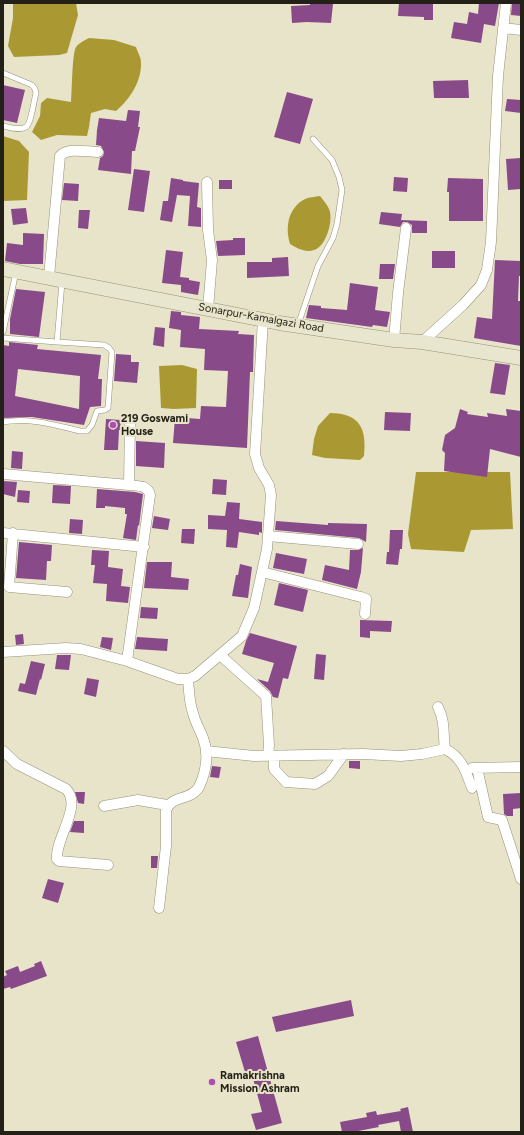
<!DOCTYPE html>
<style>
body{margin:0}
#map{position:relative;width:524px;height:1135px;overflow:hidden;background:#e8e4c9;font-family:Figtree,sans-serif}
canvas{display:block}
.frame{position:absolute;inset:0;border:4px solid #232117;pointer-events:none}
</style>
<div id="map">
<canvas width="524" height="1135"></canvas>
<div class="frame"></div>
</div>
<script>
const ctx = document.querySelector('canvas').getContext('2d');
ctx.lineJoin = 'round';
function paint(path, color) { ctx.fillStyle = color; ctx.fill(path, 'evenodd'); }
function trace(path, color, width, dash) { ctx.strokeStyle = color; ctx.lineWidth = width; ctx.lineCap = dash ? 'butt' : 'round'; ctx.setLineDash(dash || []); ctx.stroke(path); }
function label(font, color, halo, rows, align = 'center') {
  ctx.font = font + ' Figtree,sans-serif'; ctx.lineWidth = 4; ctx.setLineDash([]); ctx.textBaseline = 'middle'; ctx.strokeStyle = halo; ctx.fillStyle = color; for (const [text, x, y, turn = 0] of rows) {
    ctx.save(); ctx.translate(x, y); ctx.rotate((+turn || 0) * Math.PI / 180); ctx.textAlign = isNaN(turn) ? turn : align; if (halo) ctx.strokeText(text, 0, 0); ctx.fillText(text, 0, 0); ctx.restore();
  }
}
const water = new Path2D(`
 M13,3H76L78,15L67,53L59,55L14,57L8,46L13,18Z
 M89,38L114,40L136,47C137,51 141,57 141,62C142,81 130,99 116,111L105,109L91,113L89,127L87,136L57,135L41,140L32,132L40,116L41,103L47,98L71,102C72,92 72,53 76,47C79,43 85,40 89,38Z
 M3,136L19,141L29,152L27,200L3,201Z
 M320,196C323,200 327,204 329,209C334,220 326,247 314,250C305,253 297,248 290,244C285,227 288,208 305,199C309,197 315,197 320,196Z
 M182,365L197,369L196,408L174,409L161,408L159,366Z
 M330,413C360,413 367,429 364,456L360,460L325,458L312,455L314,439L318,426Z
 M416,472H510L513,529L471,530L464,552L411,549L408,534Z`);
const building = new Path2D(`
 M310,3L333,4L331,23L307,22L292,23L291,6L310,5Z
 M399,3H433V20H424V17L398,16Z
 M479,3H499L495,26L484,24L481,43L451,38L454,22L467,24L469,12L478,14Z
 M512,3H521V16L511,15Z
 M468,80L469,98H434L433,81Z
 M3,85L25,90L17,123L3,120Z
 M287,92L313,99L300,144L274,137Z
 M507,99L521,100V113L505,111Z
 M128,110L140,111L138,127H140L135,151H132L131,174L98,170L100,158L103,156L104,152L101,146L96,145L97,130L99,118L126,121Z
 M521,158V189L508,190L506,159Z
 M134,169L150,171L144,212L128,210Z
 M394,177L408,178L407,192L393,191Z
 M171,178L183,180V181L199,183L197,207L201,208V227L188,226L190,196L177,195L172,222L160,220L163,201H168Z
 M448,178L483,179V221H449V192H447Z
 M219,180H232V189H219Z
 M64,183L79,184L78,201L62,200Z
 M26,208L28,223L13,225L11,209Z
 M79,210H90L88,229L78,228Z
 M381,212L402,214L401,220L427,221V233H412V225L407,222H403L400,227L379,224Z
 M23,233L44,234L43,264H20L5,261L7,243L23,245Z
 M233,238H245V255L218,256L216,241L233,240Z
 M166,250L183,252L180,277L189,278V280L200,282L198,295L181,292V285L162,283Z
 M432,251H455V268H432Z
 M288,257L289,276L247,278V262H272V258Z
 M495,260L521,261V276H519L518,301H521V346L474,338L477,317L492,319Z
 M380,264H395L393,279H379Z
 M350,283L378,287L375,310L390,312L387,327L373,325L372,327L306,318L309,305L321,306V308L347,310Z
 M16,289L45,292L39,337L10,334V319Z
 M171,311L181,312V315L200,317L199,329L239,331L238,334L254,335L253,372H250L247,448L173,443L175,417L200,419L201,406L226,407L228,371L204,370L205,349L180,347L181,330L169,328Z
 M155,327L165,328L164,347L153,345Z
 M9,342L38,345L37,349L101,355L98,379H102L101,406L90,407L84,425L32,417L3,418V345L9,346ZM18,369L80,376L79,409L15,396Z
 M116,354L131,355V362H139L137,383L114,381Z
 M495,363L510,365L505,395L490,393Z
 M460,409L468,412L467,414L488,417L487,413L507,416L506,409L521,411V457L490,449L487,477L444,471L445,453L442,450L445,435L455,428Z
 M385,412L411,413L410,431L384,430Z
 M106,419L121,420L120,430H119L118,450H104Z
 M136,441L165,443L164,468L136,466Z
 M12,451L23,452L22,469L11,468Z
 M213,479L227,480L226,495L212,494Z
 M3,481L17,482L15,497L3,494Z
 M53,485L71,486L70,504L52,503Z
 M97,489L135,492L143,494L139,526L138,525L136,540L123,538L127,514H125V508L105,506V508H96Z
 M18,490L30,491L29,503L17,502Z
 M227,502L240,503L239,519L262,522V533L259,532V535L239,532L237,548L226,547L227,530L208,529V515L225,516Z
 M154,516L170,519L168,530L152,528Z
 M70,519L83,520L82,534L69,533Z
 M276,521L328,525V523L367,524L366,542L359,538L275,530Z
 M182,529H195L194,544L181,543Z
 M390,530H403L402,549H400L398,565L386,564L387,552H389Z
 M19,542L52,545L51,561H47L46,580L16,578Z
 M363,548L361,572L357,589L322,580L325,565L349,570L350,550H358Z
 M92,550L109,551L108,567L123,569L121,586L130,587L128,603L106,601L107,584L93,583L95,565H91Z
 M276,553L307,559L304,574L273,568Z
 M147,562H172L171,577L189,579L188,590L144,588Z
 M240,564L252,567L248,598L232,596L236,575H238Z
 M279,583L308,590L303,612L274,605Z
 M141,607L158,608L157,619L140,618Z
 M360,620L392,621L391,632L370,631V638L360,637Z
 M250,633L297,646L288,679L283,678L278,698L273,697L270,691L257,679L268,682L274,663L242,654L246,641Z
 M23,634L24,644L16,645L15,635Z
 M102,637L113,638L111,650L100,647Z
 M137,637L168,639L167,651L135,649Z
 M316,654L326,655L324,680L314,679Z
 M57,655H71L69,670L55,669Z
 M31,661L45,664L41,680L40,679L36,695L18,691L20,683L25,684Z
 M87,678L99,680L96,697L84,694Z
 M349,761H360V769L349,768Z
 M212,766L221,767L219,778L210,777Z
 M75,792H85L84,804L78,803Z
 M521,793V808L513,809V816H507L504,814L503,794Z
 M74,821H84V833L70,832Z
 M151,856H158L157,868H151Z
 M48,879L64,883L58,903L42,898Z
 M41,961L47,976L11,989L10,987L3,989V977L7,975L5,971L18,966L20,972L35,966L34,964Z
 M351,1000L354,1016L276,1032L272,1017Z
 M258,1036L282,1123L256,1130L251,1114L262,1112L251,1071L245,1072L236,1042Z
 M408,1107L413,1132H401L399,1121L378,1125L379,1127L353,1132H342L340,1122L367,1117L366,1113L376,1111L377,1115L401,1111L400,1109Z`);
const service = new Path2D(`
 M3,73L32,85L35,89L36,93C34,100 31,124 26,127C19,131 9,127 3,126
 M298,325L318,266L333,238L337,224L342,190L339,177L332,160L313,139
 M3,332L16,272
 M3,338L57,342
 M3,422C28,417 55,425 80,431H87L92,425L97,411L105,410L108,408L112,352L109,348L104,345L57,342L62,282`);
const minor = new Path2D(`
 M503,28L521,30
 M207,182L208,230L212,260L208,309
 M49,277L60,156C68,147 86,152 98,152
 M394,340L398,293L406,228
 M422,342L463,305L481,285L487,270L491,242L498,76L506,3
 M3,474L129,485L130,422
 M3,533L144,547
 M13,533L9,587L67,592
 M268,536L358,544
 M262,572L361,597L366,599L365,614
 M3,652L66,648L81,649L127,661L178,679H188L195,676L242,636L254,608L267,549L271,495L269,485L259,468L255,454L263,320
 M220,655L266,696L269,745L268,755
 M127,661L150,495C148,485 138,486 129,485
 M438,707C445,720 443,734 445,749
 M3,751L17,764L66,789C83,806 55,838 57,859L59,861L108,865
 M206,751L254,756L363,754L401,756L422,754L445,749C462,757 466,772 472,788
 M271,755L274,760V769L286,782L315,784L328,776L344,754
 M472,768L521,767
 M477,768L488,817L502,820L521,879
 M104,806L138,800L167,805
 M159,908L166,846V811C170,795 191,801 199,787C206,772 209,754 203,738C200,730 195,722 193,713C189,702 189,690 188,679`);
const secondary = new Path2D(`
 M3,269L279,323L394,340L422,342L521,358`);
const markers = [
 [113,425,4,"#af4bb2"],
 [212,1082,4,"#af4bb2"]
];
const streetNames = [
 ["Sonarpur-Kamalgazi Road",261,318,10]
];
const poiNames = [
 ["219 Goswami",121,419],
 ["House",121,432],
 ["Ramakrishna",220,1076],
 ["Mission Ashram",220,1089]
];
paint(water, '#a93');
paint(building, '#894a8a');
trace(service, '#959178', 6);
trace(minor, '#959178', 11);
trace(secondary, '#959178', 15);
trace(service, '#fff', 5);
trace(minor, '#fff', 10);
trace(secondary, '#e9e6d0', 14);
for (const [x, y, r, color] of markers) { const dot = new Path2D(); dot.arc(x, y, r, 0, 2 * Math.PI); ctx.fillStyle = color; ctx.fill(dot); trace(dot, '#e8e4c9', 1.5); }
label('11px', '#232117', '#e8e4c9', streetNames);
label('bold 11px', '#232117', '#e8e4c9', poiNames, 'left');
</script>
